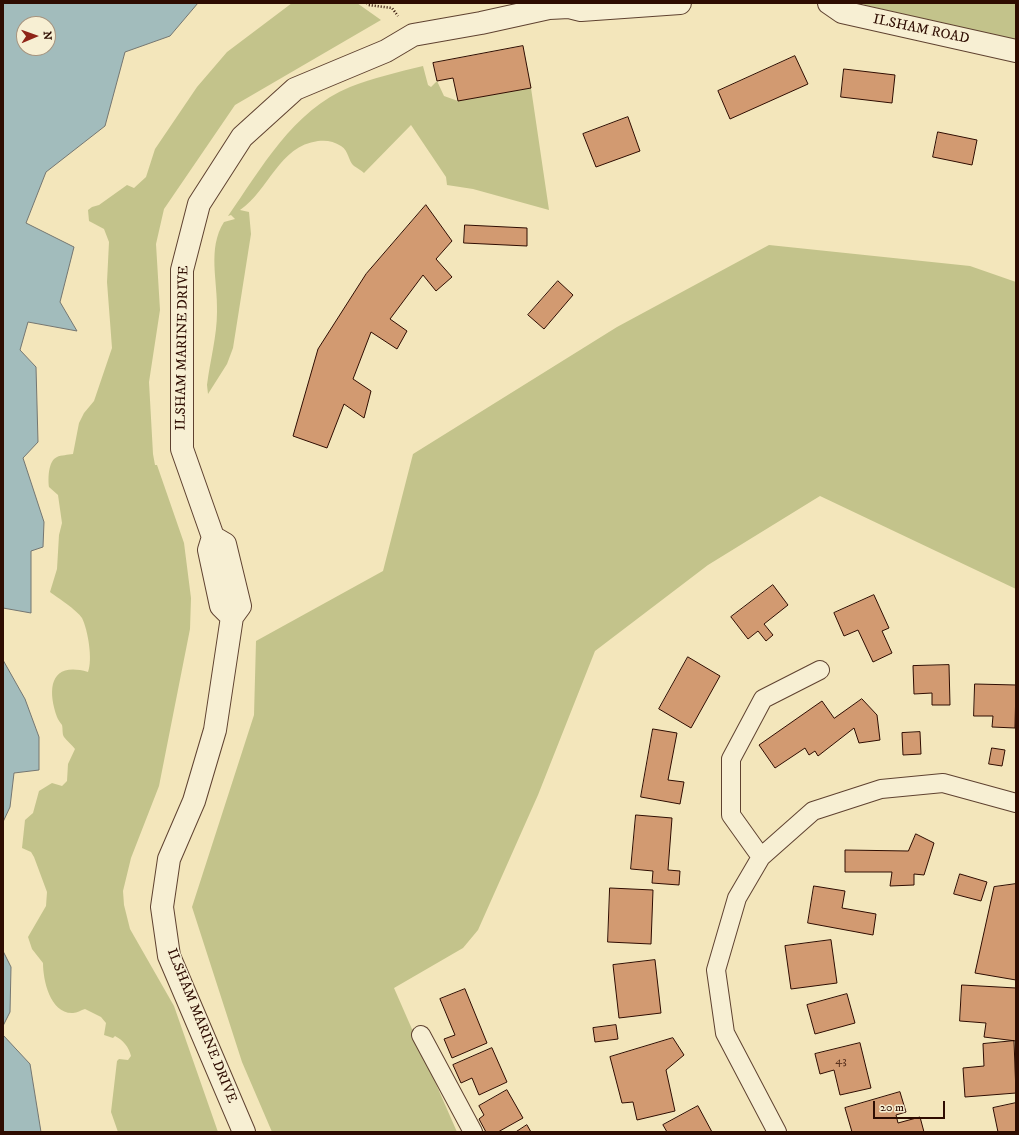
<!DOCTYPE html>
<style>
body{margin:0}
#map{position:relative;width:1019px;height:1135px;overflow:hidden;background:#f3e6bb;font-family:"IM FELL DW Pica",serif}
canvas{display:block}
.frame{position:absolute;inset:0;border:4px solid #2e0c01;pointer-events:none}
.north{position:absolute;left:16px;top:16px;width:40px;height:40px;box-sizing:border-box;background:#f7efd3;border:1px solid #a7947f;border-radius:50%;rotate:88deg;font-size:11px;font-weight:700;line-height:16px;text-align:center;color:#2e0c01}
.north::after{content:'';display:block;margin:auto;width:14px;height:18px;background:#8f2418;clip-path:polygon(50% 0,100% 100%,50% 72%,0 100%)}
.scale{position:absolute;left:873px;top:1101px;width:72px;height:18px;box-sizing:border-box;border:2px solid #2e0c01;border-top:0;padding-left:5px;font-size:12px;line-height:14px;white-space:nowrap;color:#2e0c01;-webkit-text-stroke:3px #f7efd3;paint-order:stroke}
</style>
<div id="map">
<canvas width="1019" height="1135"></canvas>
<div class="frame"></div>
<div class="north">N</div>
<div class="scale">20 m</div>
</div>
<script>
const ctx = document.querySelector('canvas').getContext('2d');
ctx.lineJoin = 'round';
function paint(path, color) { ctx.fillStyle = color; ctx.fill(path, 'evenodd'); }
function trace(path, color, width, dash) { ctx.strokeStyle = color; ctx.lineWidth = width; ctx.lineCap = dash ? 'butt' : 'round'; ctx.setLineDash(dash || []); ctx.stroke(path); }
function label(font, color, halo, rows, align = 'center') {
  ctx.font = font + ' "IM FELL DW Pica",serif'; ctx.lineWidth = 3; ctx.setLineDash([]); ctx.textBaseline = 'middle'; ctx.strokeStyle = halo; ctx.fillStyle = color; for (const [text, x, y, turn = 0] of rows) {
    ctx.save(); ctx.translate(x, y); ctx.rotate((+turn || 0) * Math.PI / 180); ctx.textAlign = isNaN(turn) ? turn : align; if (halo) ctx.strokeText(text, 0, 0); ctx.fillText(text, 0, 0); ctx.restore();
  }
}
const green = new Path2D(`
 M292,3H357L381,20L235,105L164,209L156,244L160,310L149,382L153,454L155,465H157L184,543L191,598L190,629L159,786L131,858L123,891L124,905L130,929L174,1006L218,1132H118L111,1112L117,1061L119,1059L128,1060L131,1056C129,1047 123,1040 115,1036L113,1038L104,1035L106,1023L101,1017L85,1009C81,1010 77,1013 73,1013C50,1014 43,980 43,963L32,949L28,937L46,906L47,892L34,857L31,852L22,848L25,820L33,813L39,791L52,783L62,786L67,781L68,764L75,749C72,745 67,741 64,737C62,734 63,729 62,725C60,722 58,720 57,717C47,689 50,661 88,672C93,660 88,630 82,618C77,610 58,598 50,592L57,569L59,535L62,523L58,495L49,487C48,479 48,461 57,457C61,455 68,455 73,454L79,423L84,413L94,401L112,348L107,282L109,242L104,229L89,221L88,210L92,207L99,205L127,185L134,188L146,177L155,149L197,87L227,52Z
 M861,3H1016V40L865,5Z
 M423,66L428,85L431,87L437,81L444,96L458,101L531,88L549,210L473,189L447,185L446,177L411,125L364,173C361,170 357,168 354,166C348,161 349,151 341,146C334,141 326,140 318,141C279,146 269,190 240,210L249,212L251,234L233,348L227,364L208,394L207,385C210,361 217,336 217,312C218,281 207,249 224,222L235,219L231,215L228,216C261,169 293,110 350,87C373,78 398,72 423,66Z
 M769,245L970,266L1016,282V589L820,496L708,565L595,651L538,795L478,930L463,948L394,988L457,1132H272L242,1062L192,907L254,715L256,641L383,571L413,454L617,327Z`);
const water = new Path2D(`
 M3,3H198L170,36L125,52L105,126L46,172L26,223L74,247L60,302L77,331L28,322L20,350L36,367L38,442L23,458L44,522L43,547L31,551V613L3,608ZM24,24H48V48H24Z
 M3,660L25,699L39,737V770L14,773L10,807L3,822Z
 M3,951L11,967L10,1012L3,1026Z
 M3,1035L30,1064L41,1132H3Z`);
const building = new Path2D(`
 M523,46L531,88L458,101L453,78L437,81L433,63Z
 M795,56L808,84L730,119L718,91Z
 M844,69L895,75L892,103L841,97Z
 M628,117L640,151L596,167L583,134Z
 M938,132L977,140L972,165L933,157Z
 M426,205L452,241L436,259L452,277L436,291L423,275L390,319L407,331L397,349L371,332L353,379L371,391L364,418L344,404L327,448L293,436L318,349L366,274Z
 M465,225L527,228V246L464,243Z
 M558,281L573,295L544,329L528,315Z
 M773,585L788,605L764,624L773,635L766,641L758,631L748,639L731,617Z
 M874,595L889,628L882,631L892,653L873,662L858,630L844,636L834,613Z
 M688,657L720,676L691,728L659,709Z
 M949,665L950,705H932V693L914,694L913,666Z
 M975,684L1016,685L1015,728L992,727L993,716H974Z
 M862,699L877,715L880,740L859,743L854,728L818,756L815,751L809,755L805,748L775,768L759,745L822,701L834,718Z
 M653,729L677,733L668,780L684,782L680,804L641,797Z
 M920,732L921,754L903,755L902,733Z
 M992,748L1005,750L1002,766L989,764Z
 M636,815L672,818L668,870L680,871L679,885L652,883L653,871L631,869Z
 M916,834L934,843L924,875L914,874V885L890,886L892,872H845V850L908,851Z
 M960,874L987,882L981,901L954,894Z
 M1016,884V980L975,973L994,887Z
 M814,886L845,891L842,908L876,914L873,935L808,923Z
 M610,888L653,890L651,944L608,942Z
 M831,940L837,983L791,989L785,946Z
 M655,960L661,1013L619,1018L613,965Z
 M962,985L1016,988V1041L984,1037L986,1023L960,1021Z
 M465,989L487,1043L452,1058L444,1039L455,1035L440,999Z
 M847,994L855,1023L815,1034L807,1005Z
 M616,1025L618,1039L595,1042L593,1028Z
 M673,1038L684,1055L666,1070L675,1111L637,1120L633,1102L622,1103L610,1057Z
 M1014,1041L1016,1093L965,1097L963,1068L984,1066L983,1044Z
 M860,1043L871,1088L840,1095L834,1070L820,1074L815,1054Z
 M492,1048L507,1082L479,1095L472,1078L461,1083L453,1065Z
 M507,1090L523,1118L498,1132H486L479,1119L484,1115L479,1106Z
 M900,1092L906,1112L896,1115L898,1123L920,1117L924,1132H852L845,1108Z
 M1016,1103V1132H998L993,1108Z
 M698,1106L712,1132H667L663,1125Z
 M527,1125L531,1132H516Z`);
const path = new Path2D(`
 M367,3L368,5L392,8L398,16`);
const minor = new Path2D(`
 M761,857L731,815V759L763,699L820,670
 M421,1035L473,1132
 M777,1132L725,1033L716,970L737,898L761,857L813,811L881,789L943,783L1016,803`);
const tertiary = new Path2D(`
 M829,3L842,12L1016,51
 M213,537L225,544L240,606L232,617L215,730L194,801L169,859L162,907L169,956L244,1132
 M232,617L221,606L209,550L213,537L182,449V270L199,204L242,137L295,89L386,51L413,35L481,23L549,8L569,7L581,10L680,3`);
const numberNames = [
 ["43",841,1062]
];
const streetNames = [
 ["ILSHAM ROAD",921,30,12],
 ["ILSHAM MARINE DRIVE",183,348,-89],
 ["ILSHAM MARINE DRIVE",201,1026,68]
];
paint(green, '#c3c38b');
paint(water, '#a2bcbc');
trace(water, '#747671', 1);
paint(building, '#d29a71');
trace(building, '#2e0c01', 1);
trace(minor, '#5f4230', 20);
trace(tertiary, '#5f4230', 24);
trace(path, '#2e0c01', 2.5, [1, 2]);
trace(minor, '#f7efd3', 18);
trace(tertiary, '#f7efd3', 22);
label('12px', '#57301d', null, numberNames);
label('14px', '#2e0c01', '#f7efd3', streetNames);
</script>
